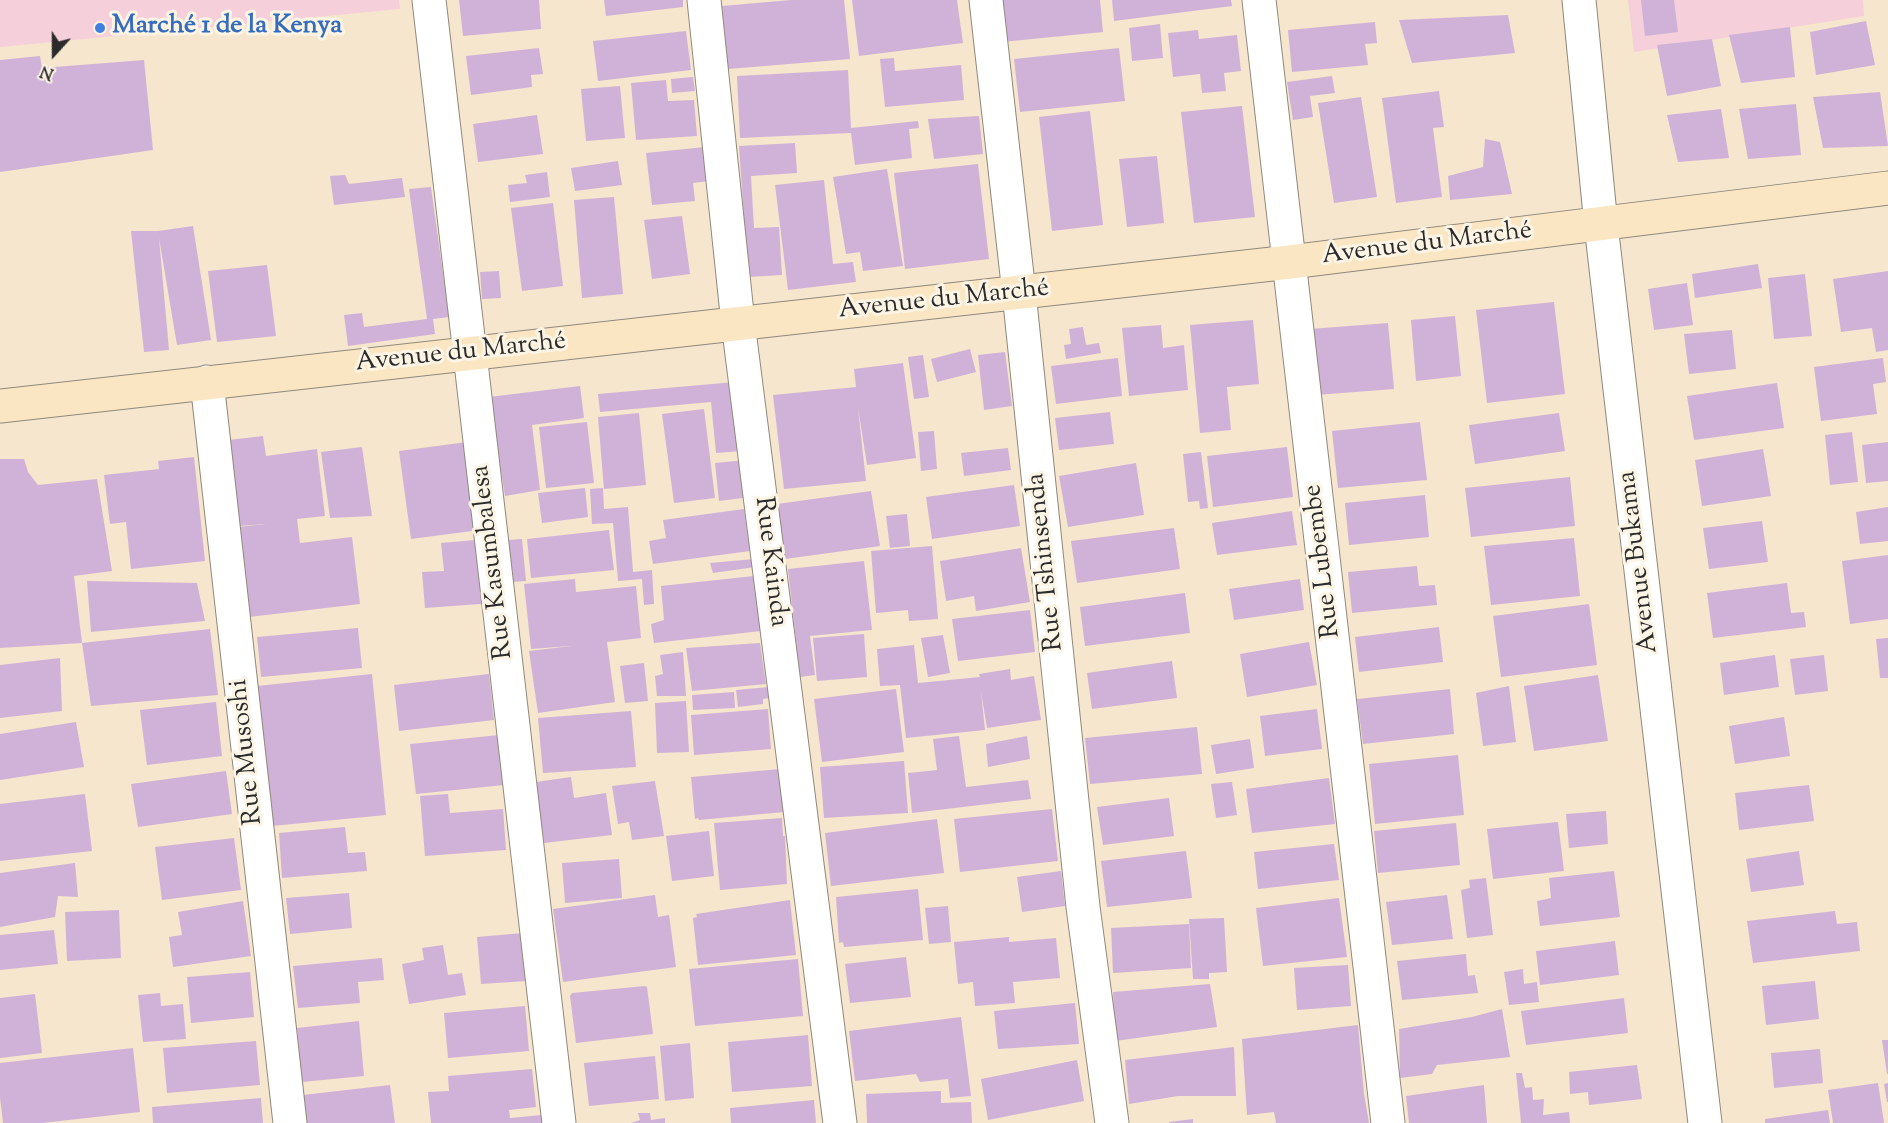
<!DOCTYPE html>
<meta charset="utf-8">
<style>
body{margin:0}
#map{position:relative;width:1888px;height:1123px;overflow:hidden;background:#f6e6cd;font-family:"Sorts Mill Goudy",serif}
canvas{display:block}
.north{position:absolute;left:24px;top:24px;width:60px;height:60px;-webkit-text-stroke:4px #fcf5e5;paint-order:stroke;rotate:201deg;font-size:16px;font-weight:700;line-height:24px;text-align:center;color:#2b2b2b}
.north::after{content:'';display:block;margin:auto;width:21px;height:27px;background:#2b2b2b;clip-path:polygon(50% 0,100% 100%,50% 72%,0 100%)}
</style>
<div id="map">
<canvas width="1888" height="1123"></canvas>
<div class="north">N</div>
</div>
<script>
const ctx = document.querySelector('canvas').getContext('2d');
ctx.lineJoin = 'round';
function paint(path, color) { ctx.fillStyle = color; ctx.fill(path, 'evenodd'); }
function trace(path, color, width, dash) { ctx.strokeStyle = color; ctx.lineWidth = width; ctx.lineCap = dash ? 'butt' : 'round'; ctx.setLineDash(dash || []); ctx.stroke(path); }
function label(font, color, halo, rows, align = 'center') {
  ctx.font = font + ' "Sorts Mill Goudy",serif'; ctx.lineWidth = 6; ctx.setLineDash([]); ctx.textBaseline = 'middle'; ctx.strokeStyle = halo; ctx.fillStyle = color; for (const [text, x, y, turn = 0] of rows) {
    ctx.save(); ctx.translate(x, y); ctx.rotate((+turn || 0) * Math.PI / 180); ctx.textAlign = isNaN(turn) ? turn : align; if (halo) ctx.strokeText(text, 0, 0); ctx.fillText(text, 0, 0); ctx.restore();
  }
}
const built = new Path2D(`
 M0,0H399L400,9L0,47Z
 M1628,0H1863L1864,16L1634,52Z`);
const building = new Path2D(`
 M459,0H539L541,29L463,36Z
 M604,0H683V7L606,16Z
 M791,0H844L850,59L728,69L722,6Z
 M852,0H957L963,43L859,56Z
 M998,0H1100L1103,32L1002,42Z
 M1112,0H1231L1232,6L1114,21Z
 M1641,0H1674L1678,32L1645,36Z
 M1508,15L1515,53L1412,63L1399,20Z
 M1866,21L1875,65L1816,75L1810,32Z
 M1375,22L1377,43L1365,44L1368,65L1292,72L1288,30Z
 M1160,24L1163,58L1132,61L1129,28Z
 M1790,27L1795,77L1741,83L1729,35Z
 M1198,30L1199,39L1237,35L1241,71L1224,73L1226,91L1202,93L1200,74L1173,77L1168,33Z
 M686,31L691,70L598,81L593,41Z
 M1712,39L1721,86L1667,96L1657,45Z
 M539,48L543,74L531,75L532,87L471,95L466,56Z
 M1119,48L1125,101L1020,112L1014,59Z
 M40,56L42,68L144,60L153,150L0,172V60Z
 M894,58L895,71L961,65L964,100L885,107L880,59Z
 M848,70L851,128L918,121L919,128L909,129L912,158L855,165L851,133L740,138L737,76Z
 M1332,76L1335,93L1310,96L1313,117L1293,120L1287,82Z
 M693,77L695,91L672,93L671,79Z
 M666,80L668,101L694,100L697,136L636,140L631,83Z
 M620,86L625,138L586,141L581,89Z
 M1439,91L1444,127L1433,128L1442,197L1396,203L1382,98Z
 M1880,92L1888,146L1823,148L1813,97Z
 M1361,97L1377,197L1334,203L1318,103Z
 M1796,104L1801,155L1748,159L1739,109Z
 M1242,106L1255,217L1194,223L1181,112Z
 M1721,109L1729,158L1678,162L1667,115Z
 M1090,111L1103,225L1052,231L1039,117Z
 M537,115L543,154L478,162L473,124Z
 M979,116L983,154L934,159L928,119Z
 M1485,139L1500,142L1512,194L1450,200L1448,176L1483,167Z
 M795,143L797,173L751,176L754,228L779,227L782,275L748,277L739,146Z
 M705,147L709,181L693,183L695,201L652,205L646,153Z
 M1157,156L1164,223L1127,227L1119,159Z
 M618,161L622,185L575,191L571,168Z
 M978,164L989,259L905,269L894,173Z
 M887,169L903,266L863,271L860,252L846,254L833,177Z
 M547,172L550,197L510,202L508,185L527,183L525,175Z
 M345,175L349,184L402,178L405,197L334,205L330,176Z
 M824,180L833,264L853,262L856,282L788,290L775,185Z
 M431,187L449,317L433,319L435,334L348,346L344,315L362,313L364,327L427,319L409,189Z
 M614,197L623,294L582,298L574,200Z
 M553,203L563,286L522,291L511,208Z
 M682,216L690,274L652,279L644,220Z
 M193,226L211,340L177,345L159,238L169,350L144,352L131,231H158Z
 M1758,264L1762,288L1695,298L1692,274Z
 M267,265L276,336L217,342L208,271Z
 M499,271L501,298L482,299L480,272Z
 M1888,271V350L1876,352L1872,328L1841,332L1833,279Z
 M1805,274L1812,336L1774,339L1768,278Z
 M1687,283L1693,325L1654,330L1648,289Z
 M1554,302L1565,394L1487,403L1476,310Z
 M1455,316L1461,376L1416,381L1411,320Z
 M1253,320L1259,384L1227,387L1231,430L1200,433L1190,325Z
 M1388,323L1394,389L1316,395L1310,329Z
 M1161,325L1163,348L1184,345L1188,390L1129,396L1122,328Z
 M1083,327L1086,345L1099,343L1101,353L1066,359L1064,345L1071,344L1069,329Z
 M1732,330L1736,369L1689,374L1684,334Z
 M970,349L976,372L937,382L931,359Z
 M1005,352L1012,406L984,410L978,355Z
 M923,355L929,397L914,399L908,357Z
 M1118,358L1122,396L1056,404L1051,366Z
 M1883,358L1886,382L1873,384L1877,414L1821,421L1814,367Z
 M903,363L916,458L867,465L858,408L866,481L784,489L773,395L856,387L854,369Z
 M735,382L742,451L716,453L711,402L600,412L598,394Z
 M1777,383L1784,428L1694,440L1687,396Z
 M580,386L584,418L532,425L540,490L505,496L489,397Z
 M704,409L715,498L674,503L662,414Z
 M1110,412L1114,444L1059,450L1055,418Z
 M639,413L646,485L604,489L598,417Z
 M1559,413L1565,451L1475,464L1469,425Z
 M587,422L594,483L546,488L539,427Z
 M1420,422L1427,480L1338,488L1332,431Z
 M934,431L937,469L921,471L918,432Z
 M1852,432L1858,482L1830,485L1825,435Z
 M263,436L266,456L317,449L325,516L297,519L300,543L352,537L360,604L249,617L238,527L266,524L239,526L229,440Z
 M467,442L480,530L411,539L399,451Z
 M1888,442V481L1866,483L1862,445Z
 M362,447L372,516L330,518L321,452Z
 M1287,447L1293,497L1213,507L1207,456Z
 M1008,448L1011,470L964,476L961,453Z
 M1763,449L1771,496L1702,506L1695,460Z
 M1201,452L1208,508L1200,509L1199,501L1188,502L1183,454Z
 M194,457L205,561L131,569L126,522L110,524L104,475L159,469L158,461Z
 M0,459H24L28,472L38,485L97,479L112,571L74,576L82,643L210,629L218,695L91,706L82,643L0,648Z
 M746,460L750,497L719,501L715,463Z
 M1136,463L1144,515L1068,527L1059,476Z
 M1570,477L1575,526L1471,537L1465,488Z
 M1014,485L1020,526L932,539L926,497Z
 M585,488L588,517L542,523L538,493Z
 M603,488L604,509L628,507L633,572L652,570L654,604L644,605L642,579L618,581L613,523L592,524L590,489Z
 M871,491L880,546L785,559L777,504Z
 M1425,495L1429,537L1349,545L1345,503Z
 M1888,507V541L1860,544L1856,512Z
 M744,509L750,551L653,564L649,541L666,538L663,520Z
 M1292,511L1297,545L1217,555L1212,523Z
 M907,514L910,546L890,548L886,516Z
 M1762,521L1768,562L1709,569L1703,528Z
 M1174,528L1180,569L1077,583L1071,541Z
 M609,530L614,570L531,578L527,539Z
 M1574,538L1580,596L1491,605L1484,546Z
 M487,539L493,603L425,608L422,572L444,571L441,543Z
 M522,539L526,581L512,582L506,540Z
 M932,546L938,619L909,621L908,610L876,613L871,551Z
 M1021,548L1030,602L976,611L974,596L946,601L940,561Z
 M1888,555V619L1850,624L1842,561Z
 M754,559L755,567L713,573L710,563Z
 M864,561L872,630L810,636L815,675L800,677L788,569Z
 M1417,566L1419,586L1435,585L1437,605L1352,613L1348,572Z
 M754,576L761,631L654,643L651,624L664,620L661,586Z
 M575,579L576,592L636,586L641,638L607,642L615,702L538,713L529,651L571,646L531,649L524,584Z
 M1300,579L1304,610L1234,620L1229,589Z
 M87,581L197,583L205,621L91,632Z
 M1787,583L1791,613L1804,612L1806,627L1713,638L1707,593Z
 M1185,593L1190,633L1085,646L1080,607Z
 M1589,604L1597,665L1501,677L1493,616Z
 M1030,610L1035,652L958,661L952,619Z
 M1439,627L1443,662L1359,672L1355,637Z
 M358,628L362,668L261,677L257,637Z
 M864,634L867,677L817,681L813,638Z
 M943,635L950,673L928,677L921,638Z
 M1888,638V678H1880L1876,639Z
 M1309,642L1317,685L1247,697L1240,654Z
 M760,643L766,684L692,691L686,648Z
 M914,645L918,683L980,677L979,674L1010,669L1011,680L1034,676L1041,720L987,728L981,692L985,730L906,738L900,685L880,686L877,649Z
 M683,652L686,696H657L655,676L663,674L660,655Z
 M1775,655L1779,687L1724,695L1720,663Z
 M1824,655L1828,691L1795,695L1790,659Z
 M60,658L62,711L0,718V665Z
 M1172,661L1177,698L1092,709L1087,673Z
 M644,663L648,701L625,703L620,666Z
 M372,674L386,815L272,826L257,686Z
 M489,674L494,720L399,731L394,685Z
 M1598,675L1608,741L1534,751L1524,686Z
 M1509,686L1516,742L1483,746L1476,693Z
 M769,687L770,698L763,699V704L738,707L736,690Z
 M896,689L904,752L822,762L814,699Z
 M1450,689L1454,734L1363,744L1357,699Z
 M734,692L735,708L693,710L692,695Z
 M686,701L689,752L657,753L655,703Z
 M216,702L222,756L147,765L140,710Z
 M768,709L771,749L694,755L691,715Z
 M1317,709L1322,749L1265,756L1260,716Z
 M631,711L636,767L543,773L538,718Z
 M1784,717L1790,756L1735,764L1729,726Z
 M76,722L84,767L0,780V734Z
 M1197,727L1202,774L1090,784L1085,738Z
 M499,735L504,785L416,794L410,744Z
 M959,736L966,787L1028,780L1031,799L912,813L908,773L937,770L933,739Z
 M1027,736L1030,759L988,767L986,744Z
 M1250,739L1254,768L1216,774L1211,745Z
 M1458,755L1464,815L1375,824L1369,764Z
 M904,761L908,813L824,818L820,767Z
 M780,769L784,812L699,820L698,818L695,819L691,777Z
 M226,771L232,814L138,827L131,784Z
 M571,777L574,798L606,793L612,835L544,843L536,782Z
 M1329,778L1335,824L1252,833L1246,789Z
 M655,781L664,836L632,840L629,822L618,824L612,786Z
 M1232,782L1237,815L1216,818L1211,784Z
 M1809,785L1814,821L1739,830L1735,793Z
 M85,794L92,851L0,861V804Z
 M448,794L450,813L503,809L506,850L425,856L420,796Z
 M1169,798L1174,836L1103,845L1097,807Z
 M1052,809L1058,861L960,872L954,819Z
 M1606,811L1608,844L1569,848L1566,814Z
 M782,818L783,836H785L787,884L720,890L714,823Z
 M937,819L944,873L831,886L825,833Z
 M1558,822L1564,871L1493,879L1487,829Z
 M1456,823L1460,865L1378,873L1374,831Z
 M345,827L348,853L365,852L367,871L282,878L279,833Z
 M709,831L714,876L672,881L666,836Z
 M234,838L241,890L162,900L155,847Z
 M1334,844L1339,880L1258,889L1254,852Z
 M1186,851L1192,898L1107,907L1101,861Z
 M1799,851L1804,885L1751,892L1746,859Z
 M619,859L622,898L565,903L562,863Z
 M75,863L78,897L58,896L55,917L0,927V873Z
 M1061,871L1065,906L1022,912L1017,877Z
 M1614,871L1620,917L1540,926L1537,901L1551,898L1549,878Z
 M1486,878L1493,935L1467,938L1461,890L1470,888L1469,880Z
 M918,889L923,940L844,947L843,942L839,943L836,897Z
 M349,893L352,928L290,934L286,898Z
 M655,895L658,917L669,915L676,967L563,982L553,909Z
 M1447,895L1453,939L1392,945L1386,902Z
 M1339,898L1347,957L1263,966L1256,908Z
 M790,900L796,955L698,965L693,918L697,917L696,914Z
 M243,901L251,956L173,967L169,937L182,935L178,912Z
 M948,906L951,942L929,944L925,908Z
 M119,910L121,958L67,961L65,912Z
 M1835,911L1837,924L1857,922L1860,951L1753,963L1747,921Z
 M1224,918L1227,972L1209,973V979H1193L1189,919Z
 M1189,924L1191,968L1113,973L1111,928Z
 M54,930L58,964L0,970V935Z
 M523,933L527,981L481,984L477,937Z
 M1009,937V942L1056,938L1060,978L1013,982L1015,1003L975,1006L973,982L958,984L954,942Z
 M1615,941L1619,975L1540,985L1536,951Z
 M443,945L448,975L462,973L466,995L409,1004L402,964L424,960L422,948Z
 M1466,954L1468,976L1475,975L1478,993L1402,1000L1397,961Z
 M906,957L911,997L850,1003L845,964Z
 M382,958L384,980L358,982L360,1003L298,1008L293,966Z
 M798,959L803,1016L695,1026L689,969Z
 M1348,965L1351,1006L1297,1010L1294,968Z
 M1523,969L1524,984L1537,982L1539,1002L1509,1005L1504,972Z
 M250,972L254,1017L191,1023L187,977Z
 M1815,981L1819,1019L1766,1025L1762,986Z
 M1210,984L1217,1027L1115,1041L1113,992Z
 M645,986L647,987L653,1034L576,1043L570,996L572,993Z
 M160,993L161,1006L183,1004L186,1039L143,1042L138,995Z
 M35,994L42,1053L0,1058V998Z
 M1624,998L1628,1033L1526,1045L1521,1011Z
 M1075,1003L1079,1044L998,1049L994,1011Z
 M525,1006L529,1051L448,1058L444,1013Z
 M1502,1009L1510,1057L1437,1065L1432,1074L1400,1078L1399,1029L1472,1017Z
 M961,1017L971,1096L950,1098L948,1079L920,1082L916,1074L855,1081L849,1031Z
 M359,1021L364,1076L302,1082L297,1028Z
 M1358,1025L1364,1094L1369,1123H1276L1274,1112L1247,1115L1242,1039Z
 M808,1035L812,1086L732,1092L728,1042Z
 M1882,1040H1888V1074H1887Z
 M256,1041L260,1085L167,1093L163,1048Z
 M690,1043L694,1098L665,1101L660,1046Z
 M1234,1047L1236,1096H1178L1129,1104L1125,1060Z
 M133,1048L140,1112L42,1123H3L0,1098V1063Z
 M1820,1049L1823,1083L1774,1088L1771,1053Z
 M655,1056L659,1099L589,1106L584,1063Z
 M1077,1060L1084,1101L988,1120L981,1079Z
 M1637,1065L1642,1099L1589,1105L1588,1092L1570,1094L1569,1072Z
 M532,1069L536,1107L509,1110L510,1118L542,1115L543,1123H431L428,1092L449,1091L448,1076Z
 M1516,1073H1522L1525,1088L1532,1087L1533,1100L1544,1099L1543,1115L1569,1112L1570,1123H1521Z
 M1878,1083L1884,1123H1833L1828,1090Z
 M1888,1083V1102H1887L1884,1084Z
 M390,1085L395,1123H307L303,1095Z
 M1484,1085L1487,1123H1409L1406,1096Z
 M941,1091V1103L971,1102L972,1123H867L866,1094Z
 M261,1098L263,1123H153L152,1107Z
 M814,1100L816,1123H731L730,1108Z
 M1828,1110L1830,1123H1765V1119Z
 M638,1113H650L651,1120L665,1118V1123H631L640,1120Z
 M1193,1119V1123H1169V1122Z`);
const street = new Path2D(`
 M429,0L559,1123
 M704,0L738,323L840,1123
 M986,0L1019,293L1083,907L1112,1123
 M1259,0L1388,1123
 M1579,0L1601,225L1705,1123
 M207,382L290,1123`);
const secondary = new Path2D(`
 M0,406L1290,262L1888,188`);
const markers = [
 [100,28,6,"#3f7fe0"]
];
const shopNames = [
 ["Marché 1 de la Kenya",112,28]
];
const streetNames = [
 ["Avenue du Marché",1427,245,-7],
 ["Avenue du Marché",944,301,-6],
 ["Avenue du Marché",461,354,-6],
 ["Rue Lubembe",1324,561,-97],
 ["Rue Kasumbalesa",494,562,-97],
 ["Rue Kainda",769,562,83],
 ["Rue Tshinsenda",1047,562,-96],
 ["Avenue Bukama",1640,562,-97],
 ["Rue Musoshi",248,752,-96]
];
paint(built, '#f5cfda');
paint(building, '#d0b2d8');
trace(street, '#90887c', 35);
trace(secondary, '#90887c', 35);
trace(street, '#fff', 33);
trace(secondary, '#fbe6c4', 33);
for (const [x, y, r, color] of markers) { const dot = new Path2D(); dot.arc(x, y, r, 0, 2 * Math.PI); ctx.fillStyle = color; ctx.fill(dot); trace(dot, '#fcf5e5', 2); }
label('bold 26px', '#366cbe', '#fcf5e5', shopNames, 'left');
label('26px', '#2b2b2b', '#fcf5e5', streetNames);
</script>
